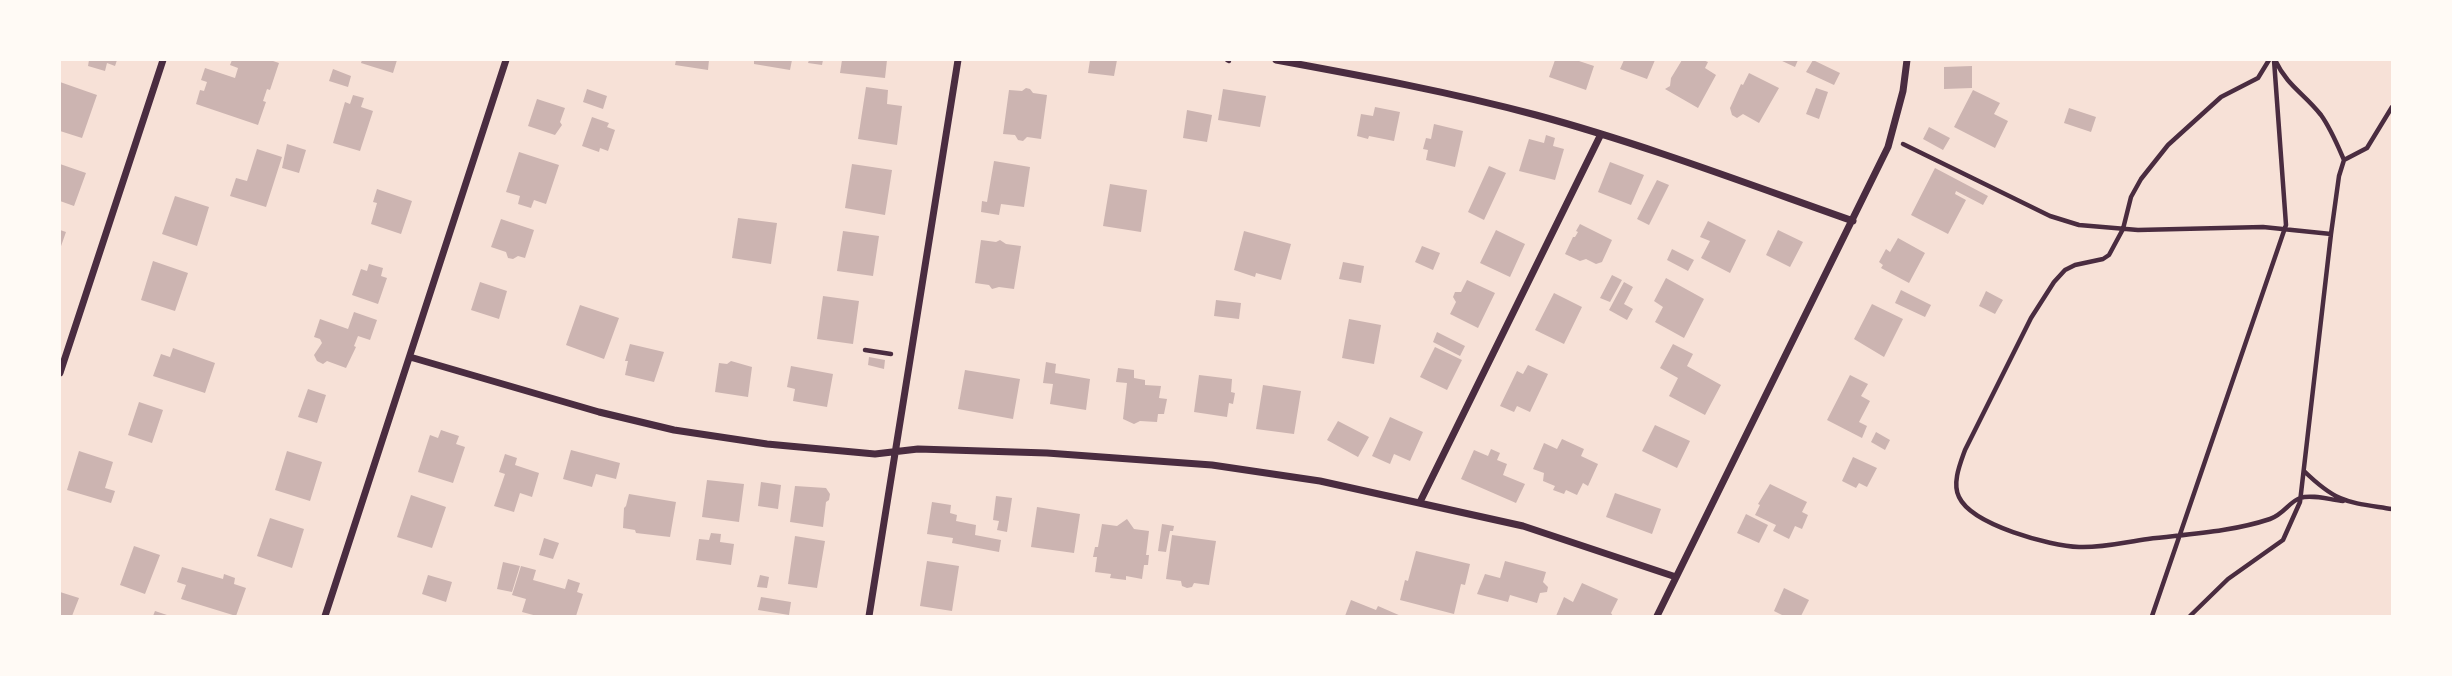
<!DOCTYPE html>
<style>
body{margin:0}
#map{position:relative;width:2452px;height:676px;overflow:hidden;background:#f7e1d7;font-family:Arial,sans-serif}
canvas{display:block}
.frame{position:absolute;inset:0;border:61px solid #fffaf5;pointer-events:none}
</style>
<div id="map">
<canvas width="2452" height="676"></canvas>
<div class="frame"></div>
</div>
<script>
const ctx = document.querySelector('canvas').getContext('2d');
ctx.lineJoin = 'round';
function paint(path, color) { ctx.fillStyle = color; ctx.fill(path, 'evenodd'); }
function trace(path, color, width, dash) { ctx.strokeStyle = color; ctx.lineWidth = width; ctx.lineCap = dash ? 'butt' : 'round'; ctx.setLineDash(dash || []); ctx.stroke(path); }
const building = new Path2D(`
 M89,60H117L115,66L107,63L105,71L88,66Z
 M232,60H270L279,63L270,90L267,89L263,101L266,102L258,125L196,104L200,90L204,91L207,82L201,80L205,68L235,78L238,68L230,65Z
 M362,60H397L393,73L361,63Z
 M676,60H709L708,70L675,65Z
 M754,60H792L790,70L754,64Z
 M809,60H823L822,65L808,63Z
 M842,60H887L885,78L840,73Z
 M1090,60H1117L1114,76L1088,73Z
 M1555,60H1576L1594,66L1586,90L1549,77Z
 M1624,60H1655L1647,79L1620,69Z
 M1682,60H1703L1708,62L1705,68L1716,75L1698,108L1665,89L1670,86L1671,78Z
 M1780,60H1798L1795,67Z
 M1813,60L1840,73L1834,85L1806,72Z
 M1972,66V88L1944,89V67Z
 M333,69L351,76L348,87L329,81Z
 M1749,73L1779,88L1759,123L1743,114L1737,118L1732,115L1730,108L1741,84L1743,85Z
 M60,82L97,95L82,138L60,131Z
 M866,87L888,90L887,104L902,106L897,145L858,139Z
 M1026,88L1030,89L1033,93L1047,95L1041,139L1027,137L1023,141L1018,140L1015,135L1003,134L1009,90L1022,91Z
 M1816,88L1828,92L1819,119L1806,114Z
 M587,89L607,96L603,109L583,102Z
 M1223,89L1266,96L1260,127L1218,120Z
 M1973,90L2000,103L1994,114L2008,121L1995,148L1954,127Z
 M353,95L364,98L361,107L373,111L360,151L333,143L345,102L350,104Z
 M537,99L565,108L560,122L562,125L555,135L528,126Z
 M1375,107L1400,112L1394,141L1369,136L1368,139L1357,136L1361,114L1373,116Z
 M2069,108L2096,117L2091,132L2064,123Z
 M1187,110L1212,115L1207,142L1183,138Z
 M592,117L609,123L607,127L615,130L608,151L600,148L599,152L582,146Z
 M1434,124L1463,131L1455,167L1426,160L1428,150L1423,149L1426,138L1431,139Z
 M1929,127L1950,138L1943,150L1923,139Z
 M1546,135L1555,138L1553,146L1564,149L1555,180L1519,171L1529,139L1544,143Z
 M287,144L306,150L299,173L282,168Z
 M257,149L282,157L266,207L230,196L236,178L247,181Z
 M519,152L559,165L546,204L534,200L531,208L518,204L520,196L506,192Z
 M994,161L1030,167L1024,207L1001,204L999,215L981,212L982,201L987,202Z
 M1610,162L1644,175L1631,205L1598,192Z
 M60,164L86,173L74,206L60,201Z
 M852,164L892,170L885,215L845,208Z
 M1489,166L1506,173L1484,220L1468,212Z
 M1935,168L1988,196L1983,205L1956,191L1955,194L1966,200L1948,234L1911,215Z
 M1657,180L1669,185L1649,225L1637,219Z
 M1110,184L1147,190L1141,232L1103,226Z
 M377,189L412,201L401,234L371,224L377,203L373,202Z
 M175,196L209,207L197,246L162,234Z
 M738,218L777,223L771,264L732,258Z
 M501,219L534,230L525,258L518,256L513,259L508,258L506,252L491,247Z
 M1708,221L1746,240L1730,273L1701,258L1710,241L1700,237Z
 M1580,224L1612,240L1602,262L1596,264L1586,259L1580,261L1565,254L1573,237H1575L1578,232L1576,231Z
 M60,230L66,232L60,249Z
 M1496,230L1525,244L1510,277L1480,263Z
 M1778,230L1803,242L1790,267L1766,255Z
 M843,231L879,236L873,276L837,271Z
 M1244,231L1291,244L1281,280L1256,273L1255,277L1234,270Z
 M1898,238L1925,253L1909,283L1881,268L1883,265L1879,262L1886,249L1890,252Z
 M981,240L996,242L1000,240L1006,244L1021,246L1014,289L999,287L992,289L989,285L975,283Z
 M1422,246L1440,253L1433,270L1415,262Z
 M1672,249L1694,260L1688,271L1667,260Z
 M153,261L188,273L175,311L141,300Z
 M1343,262L1364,266L1361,283L1339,279Z
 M369,264L383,268L381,276L387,278L378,304L352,295L361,269L367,271Z
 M1612,275L1622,280L1610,302L1600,298Z
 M1666,278L1704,299L1684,338L1655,322L1663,307L1654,301Z
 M1467,280L1495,293L1478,328L1450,314L1456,302L1453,297L1455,292H1461Z
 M480,282L507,291L499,319L471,310Z
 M1624,282L1633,287L1624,304L1633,309L1627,320L1609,310Z
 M1901,290L1931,305L1925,317L1895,303Z
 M1986,291L2003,300L1995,314L1979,306Z
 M1554,293L1582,307L1564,344L1535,330Z
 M823,296L859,301L853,344L817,339Z
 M1216,300L1241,303L1239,319L1214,316Z
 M1872,304L1903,319L1884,357L1854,339Z
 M580,305L619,318L604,359L566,345Z
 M354,312L377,320L370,340L358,336L354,346L356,347L346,368L327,361L323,364L317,361L314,355L322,343L320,339L314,337L320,319L348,329Z
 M1349,319L1381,325L1374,364L1342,358Z
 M1437,332L1465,346L1460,356L1433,342Z
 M630,344L664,352L654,382L625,375L628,361H625Z
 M1673,344L1693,354L1687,366L1721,385L1705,415L1669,396L1678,378L1660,368Z
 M1435,347L1462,360L1447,390L1420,377Z
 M173,348L215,363L205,393L153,376L161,354L170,357Z
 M869,357L885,360L884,369L868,365Z
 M731,361L752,367L748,397L715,392L719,363L727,364Z
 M1046,362L1056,364L1055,373L1090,379L1086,410L1050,404L1053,384L1043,383Z
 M1528,365L1548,374L1530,412L1517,406L1514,412L1500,406L1517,371L1523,374Z
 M791,366L833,374L827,407L793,401L795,389L787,387Z
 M1118,368L1134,370V378L1145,380V385L1161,386L1159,398L1167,399L1164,414H1158L1157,422L1140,421L1134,424L1123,419L1127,383L1116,382Z
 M965,370L1020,379L1013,419L958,409Z
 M1199,375L1232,379L1231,392L1235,393L1233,404L1229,403L1227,417L1194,412Z
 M1850,375L1868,384L1861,396L1870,401L1859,422L1867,426L1862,438L1827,420Z
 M1263,385L1301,391L1294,434L1256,429Z
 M308,389L326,395L317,423L298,417Z
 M139,402L163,410L152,443L128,435Z
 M1390,417L1423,432L1410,461L1394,454L1390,464L1372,456Z
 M1338,421L1369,437L1358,457L1327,440Z
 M1655,425L1690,441L1677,468L1642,451Z
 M441,430L459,436L456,444L465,447L453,483L418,472L430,435L438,438Z
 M1876,432L1890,440L1885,450L1871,442Z
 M1562,439L1584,449L1581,456L1598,464L1588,486L1583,483L1577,495L1566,490L1564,494L1553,490L1555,486L1543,481L1544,473L1533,469L1544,443L1557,449Z
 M1491,449L1500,453L1497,460L1507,464L1503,475L1525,484L1516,503L1461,479L1474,450L1488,456Z
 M571,450L620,463L616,479L596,474L592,487L563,479Z
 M79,451L113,462L105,488L115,491L111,503L67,490Z
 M287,451L322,462L310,501L275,490Z
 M505,454L517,458L515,465L539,473L532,497L520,493L514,512L494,506L505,474L499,472Z
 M1853,457L1877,468L1867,487L1859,483L1856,488L1842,481Z
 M707,480L744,484L739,522L702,517Z
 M761,482L781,485L778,509L758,506Z
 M1770,484L1807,502L1802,512L1808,515L1802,529L1795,526L1789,539L1773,531L1776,525L1755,515L1760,505L1758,504Z
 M795,486L826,488L830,494L829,500L826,502L823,527L790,522Z
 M1615,493L1661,509L1652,534L1606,517Z
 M629,494L676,502L670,537L636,533L635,530L623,528L624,508L626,506Z
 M411,495L446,507L432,548L397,537Z
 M996,496L1012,498L1007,532L997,530L999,521L993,520Z
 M932,502L951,505L950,513L957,515L956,521L976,525L975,535L1001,540L999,552L952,543L953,538L927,534Z
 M1037,507L1080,514L1074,553L1031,547Z
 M1746,514L1768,525L1759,543L1737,533Z
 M270,518L304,529L292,568L257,556Z
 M1127,519L1134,529L1149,531L1146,555H1149L1148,565H1144L1142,579L1126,576V580L1110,578L1111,574L1095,572L1097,557H1093L1095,547H1098L1102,524L1117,526Z
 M1162,524L1174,526L1173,531H1170L1166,552L1158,551Z
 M711,533L721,534L720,542L734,544L731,565L696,560L699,539L709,540Z
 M1172,535L1216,541L1209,585L1194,583L1192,587L1187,588L1182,586L1181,581L1166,579Z
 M795,536L825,541L817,588L788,584Z
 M544,538L559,543L553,559L539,555Z
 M134,546L160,555L145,594L120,585Z
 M1416,551L1470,564L1465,585L1461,584L1454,614L1400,600L1405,580L1408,581Z
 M927,561L959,566L952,611L920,606Z
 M1505,561L1546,572L1543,582L1548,587L1547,592L1540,593L1537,603L1510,595L1508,602L1477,594L1485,574L1500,578Z
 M503,562L520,566L512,592L497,589Z
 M521,566L536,570L533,580L565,589L568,579L580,583L577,592L583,594L576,616H537L522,612L526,599L512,595Z
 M182,567L223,579L224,574L235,578L234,584L246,588L236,616L181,599L186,585L177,582Z
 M428,575L452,582L446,602L422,594Z
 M760,575L769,577L767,588L757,587Z
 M1582,583L1618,599L1611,613L1613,616H1556L1564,597L1573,602Z
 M1784,588L1809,600L1801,616H1784L1774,611Z
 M60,592L79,598L72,616H60Z
 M761,597L791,602L789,615L758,610Z
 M1351,600L1376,610L1378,606L1401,616H1345Z
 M155,611L170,616H153Z`);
const path = new Path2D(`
 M1227,60L1229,61
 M2269,60L2258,78L2221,97L2168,145L2141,179L2131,197L2123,229L2109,255L2103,259L2075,265L2065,270L2054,282L2031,318L1965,450C1960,464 1952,483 1959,497C1972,525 2050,546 2079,547C2103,548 2125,542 2148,539C2189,534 2231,532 2270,519C2284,514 2289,502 2300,498C2312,494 2331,500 2343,501
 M1903,144L2050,216L2079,225L2138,230L2263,227L2331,234
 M2344,160L2367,148L2392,107
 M865,350L891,354
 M2304,471C2338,504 2348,502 2392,509
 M2152,616L2286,225L2274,60
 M2190,616L2228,579L2283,540L2300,502L2331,234L2339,176L2344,160C2337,144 2331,129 2321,115C2304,93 2288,87 2275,60`);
const minor = new Path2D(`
 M1276,60C1363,76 1450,92 1536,115C1643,144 1748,184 1853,221
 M410,357L599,412L674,430L767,444L875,454L918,449L1047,453L1212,465L1320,481L1523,526L1676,577
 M60,373L163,60
 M1420,502L1601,134
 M325,616L506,60
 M869,616L958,60
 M1657,616L1888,147L1903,91L1907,60`);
paint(building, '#ccb4b1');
trace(path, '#4a2c40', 4.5);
trace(minor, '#4a2c40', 7);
</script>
